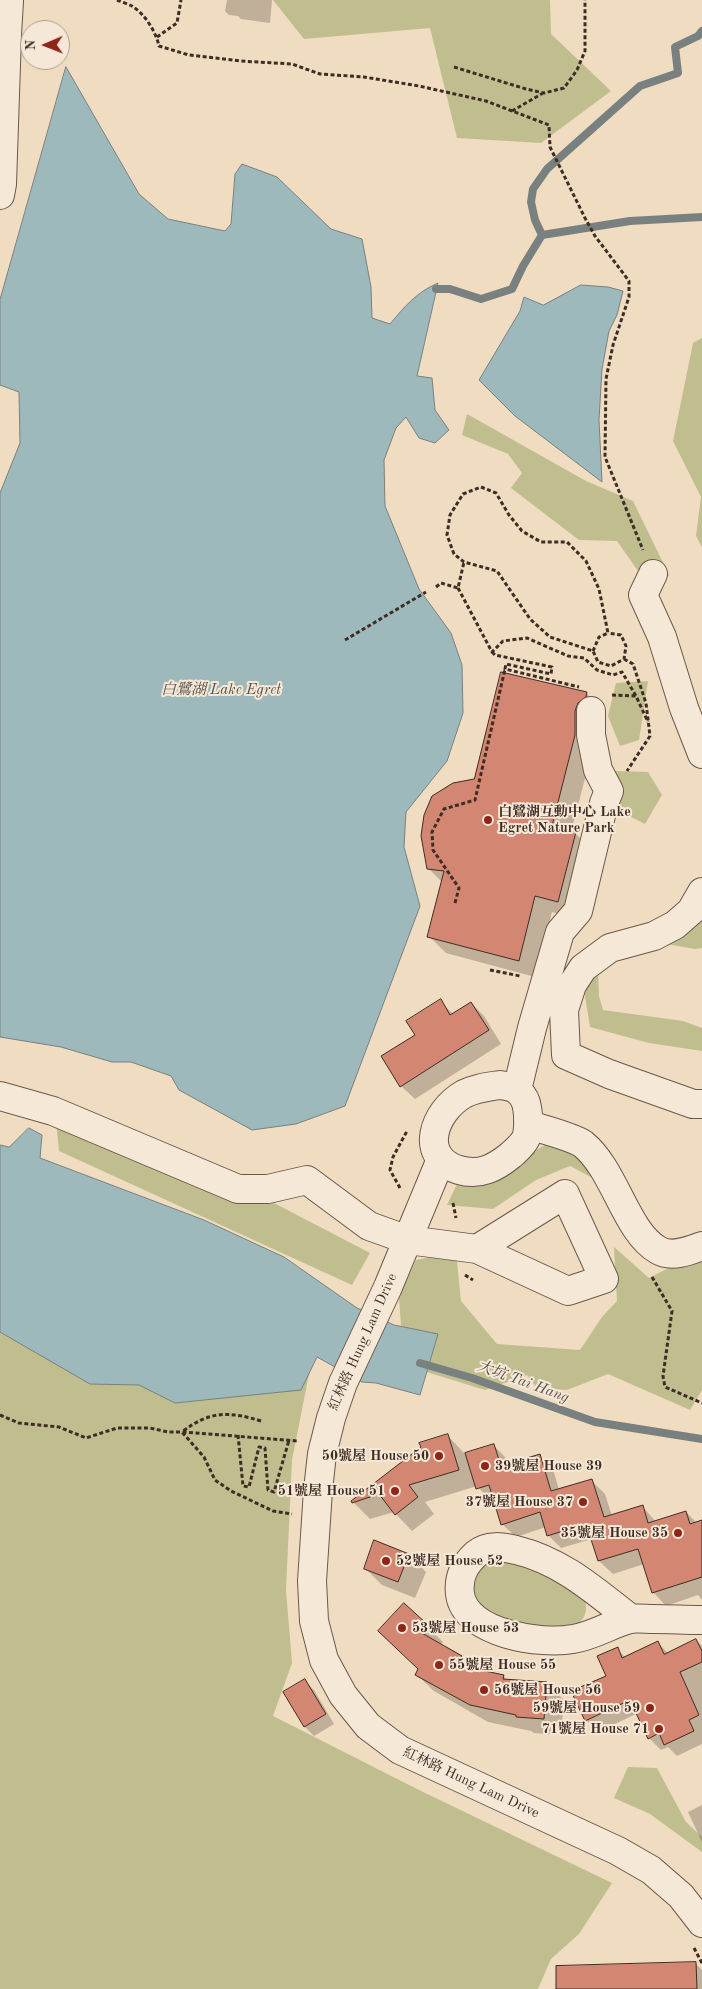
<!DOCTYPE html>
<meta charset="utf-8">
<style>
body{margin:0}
#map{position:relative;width:702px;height:1989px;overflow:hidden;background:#f0dcc0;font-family:"Old Standard TT",serif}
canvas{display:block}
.north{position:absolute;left:20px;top:20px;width:50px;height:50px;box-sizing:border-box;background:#f5e8d6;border:1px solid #ac9d8f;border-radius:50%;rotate:269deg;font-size:14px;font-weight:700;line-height:20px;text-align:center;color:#3f2c24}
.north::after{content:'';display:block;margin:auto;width:18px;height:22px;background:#8f2418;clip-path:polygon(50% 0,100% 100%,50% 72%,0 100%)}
</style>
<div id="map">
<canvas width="702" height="1989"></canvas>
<div class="north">N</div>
</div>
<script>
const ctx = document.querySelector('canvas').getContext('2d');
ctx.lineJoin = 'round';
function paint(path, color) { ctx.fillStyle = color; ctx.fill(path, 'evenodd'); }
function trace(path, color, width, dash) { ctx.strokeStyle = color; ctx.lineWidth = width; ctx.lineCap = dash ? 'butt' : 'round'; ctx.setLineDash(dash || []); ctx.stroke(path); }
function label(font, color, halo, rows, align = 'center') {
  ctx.font = font + ' "Old Standard TT","Noto Serif TC",serif'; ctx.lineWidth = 4; ctx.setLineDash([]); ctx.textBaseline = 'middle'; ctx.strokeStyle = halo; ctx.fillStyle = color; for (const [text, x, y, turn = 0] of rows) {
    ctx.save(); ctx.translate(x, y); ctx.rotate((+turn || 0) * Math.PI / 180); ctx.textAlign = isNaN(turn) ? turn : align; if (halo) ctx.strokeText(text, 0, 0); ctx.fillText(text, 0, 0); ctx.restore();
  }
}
const green = new Path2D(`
 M273,0H550L551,34L611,91L541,143L457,138L430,28L304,39Z
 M702,338V547L696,536L701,497L673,441L693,343Z
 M467,414L586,481L633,501L669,575L655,595L617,541L579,540L511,488L522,473L508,454L462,435Z
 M648,681L639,740L620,746L608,716L616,683Z
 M613,771L648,772L662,795L645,824L613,808Z
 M702,904V948L695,949L626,937L598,972L599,996L603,1010L683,1021L702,1028V1051L649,1043L590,1027L584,990L601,943Z
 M54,1102L130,1128L370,1253L352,1285L59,1151Z
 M597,1143L600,1182L570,1166L536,1180L493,1209L447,1205L458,1182L492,1177L545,1145Z
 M614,1247L649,1278L702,1251V1390L690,1410L608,1374L567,1390L537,1388L527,1375L485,1390L420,1370L401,1325L399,1298L416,1260L456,1252L461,1301L497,1344L580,1350L602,1317L617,1301Z
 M0,1269L313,1354L292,1460L286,1590L292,1663L273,1716L419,1790L612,1883L579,1934L551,1959L538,1989H0Z
 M503,1558L542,1571L585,1599C588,1614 584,1621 571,1628L515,1625L482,1609L472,1594L473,1575L485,1562Z
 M628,1767L657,1768L686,1822L702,1837V1852L650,1814L614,1798Z`);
const water = new Path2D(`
 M66,67L139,194L168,219L225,231L231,224L235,174L242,164L277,177L331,229L362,239L371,287L372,318L390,324C405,306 417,292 438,283L417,376L432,378L435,410L449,430L435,443L419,438L406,417L396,428L384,460L385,506L419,589L451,633L462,665L463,713L447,761L406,812L404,847L420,906L345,1106L296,1124L252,1130L179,1090L171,1076L131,1062H112L61,1047L0,1037V493L20,443L19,392L0,385V300Z
 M581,285L608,287L623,291L617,315L609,331L602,369L599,420L602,482L515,416L479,380L520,311L524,297L543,305Z
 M29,1128L42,1135L40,1158L204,1220L284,1257L357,1308L394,1325L438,1334L420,1395L376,1383L362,1382L317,1357L301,1390L175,1403L139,1385L90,1384L0,1332V1145L9,1147Z`);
const shadow = new Path2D(`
 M227,0H272L270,23L241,19L238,16L229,15L225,11Z
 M586,693L603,710L571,832L575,833L592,850L574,918L552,912L535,977L446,953L429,936L443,883L429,869L475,780Z
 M440,1001L453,1014L471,1003L484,1016L501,1044L415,1099L401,1086L416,1036Z
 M447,1435L465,1454L494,1446L507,1459L509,1465L539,1456L553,1469L559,1490L591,1480L605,1494L612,1516L643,1507L656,1522L686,1512L697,1523L702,1522V1600L698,1595L666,1606L653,1592L644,1564L613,1574L599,1561L592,1539L561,1548L548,1535L546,1527L516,1537L502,1524L495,1500L491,1501L477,1486L425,1502L434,1514L412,1531L394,1512L370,1519L352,1501Z
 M375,1542L409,1555L426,1572L415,1598L382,1585L365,1568Z
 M404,1605L443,1642L440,1645L462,1657L475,1670L503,1676L507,1680L547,1684L564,1700L561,1735L534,1733L531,1731L488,1722L434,1691L417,1675L420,1670Z
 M696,1640L702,1646V1744L677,1756L668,1747L661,1750L649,1738L638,1713L598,1732L586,1720L607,1677L617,1649L626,1658L658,1643L669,1654Z
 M305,1681L314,1690L334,1724L314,1736L305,1727L285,1692Z
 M702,1805V1842L688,1812Z
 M696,1964L702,1970V1989H558Z`);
const stream = new Path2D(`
 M542,235L535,220L531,202L533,189L547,169L640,86L678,73L675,47L698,36L702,31
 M436,289H450L481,299L512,289L523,266L542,235L630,221L702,217
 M420,1363L472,1378L595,1422L702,1439`);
const building = new Path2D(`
 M501,672L587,692L586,697L578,703L575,711V735L552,826L576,832L558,902L535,896L519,961L427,937L444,871L427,869L421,836L424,815L432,796L453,783L474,779Z
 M441,999L450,1015L471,1002L489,1030L400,1087L381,1056L415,1035L406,1021Z
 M448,1434L459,1470L409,1485L418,1497L395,1515L379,1494L352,1503L351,1501L421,1447L419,1443Z
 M494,1444L501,1466L540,1454L551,1491L592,1479L604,1517L643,1505L648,1523L686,1511L690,1524L702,1520V1577L652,1593L638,1549L598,1561L586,1524L547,1536L540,1512L501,1525L489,1485L476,1489L465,1453Z
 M374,1540L409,1554L398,1582L364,1569Z
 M404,1603L427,1624L420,1632L462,1656L457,1665L504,1675L503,1679L547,1682L544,1719L516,1717V1715L470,1705L415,1675L418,1669L378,1631Z
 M696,1639L702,1651V1662L680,1672L699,1715L689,1720L694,1731L664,1745L659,1733L648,1739L630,1700L585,1721L571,1691L606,1676L597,1656L618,1647L622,1658L658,1641L664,1654Z
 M305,1679L326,1714L304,1727L283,1692Z
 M696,1962L697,1989H556V1966Z`);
const path = new Path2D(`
 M117,0C122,2 128,4 132,6C145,14 156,32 159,46L189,55L241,61L292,64L320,74L364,77L419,86L486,101L549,125L550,147L585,218L595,236L629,281V297L613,345L606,379L605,457L643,550
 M157,37L177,23L181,0
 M454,67L526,89L544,93L564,88L577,70L585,51V0
 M512,111L543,93
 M436,587L441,583L458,588L464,562
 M458,588L492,652L503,641L527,638L568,656L584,658L597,670L613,675L622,672L636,696L648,722
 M345,640L426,592
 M593,651L599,637L608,633L599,589L586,561L567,542H541L522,531L509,515L496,493L481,487L463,494L450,515L447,535L454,554L464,562L497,571L530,619L550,637L593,651L598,662L611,666L624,659L626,646L621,635L608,633
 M492,652L495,655L552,667L551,674L506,664L505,669L579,687
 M624,659L633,664L646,703L650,736L627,771
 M612,695L636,696
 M455,903L459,888L433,850L432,832L444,809L475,800L505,669
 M490,970L520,976
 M400,1188L390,1170L393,1157L407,1131
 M453,1203L456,1218
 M465,1275L473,1280
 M652,1277L672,1311L663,1376L665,1387L702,1403
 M0,1415L19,1423L59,1427L86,1438L117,1428H150L168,1432H182L298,1441
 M261,1421C229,1411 209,1411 182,1432L204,1457L215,1480L231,1491L273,1511L292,1514
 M238,1435L243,1486L249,1487L259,1447L265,1448L268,1490L274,1492L289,1440
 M694,1948L702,1963`);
const minor = new Path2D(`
 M0,195L2,184L7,35L9,1
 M653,574L643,595L662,637L684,708L702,754
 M702,892L691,911L675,925L654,936L610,948L583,968L572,985L564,1010L566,1055L609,1074L693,1104H702
 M500,1085C506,1086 514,1087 518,1091C526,1098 527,1105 528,1115C528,1123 529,1130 526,1138C523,1145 516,1150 511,1155C495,1168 480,1176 459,1170C417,1157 434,1111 464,1094C476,1088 487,1087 500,1085Z
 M517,1090L532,1028L560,932L578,911L604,803L609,791L598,770L591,735V711
 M0,1096L53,1111L238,1189H268L307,1180L369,1226L408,1240L477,1249L568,1291L604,1279L565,1194L477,1249
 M529,1125C542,1129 573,1137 583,1144C615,1170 626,1232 658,1250C671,1258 689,1251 702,1246
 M441,1159L388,1287L343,1383L331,1418L322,1454L318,1490L312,1581L314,1621L324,1660L343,1695L368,1726L400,1750L618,1851L651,1870L681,1896L702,1923
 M631,1619C595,1591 562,1561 516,1550C502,1547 488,1544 476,1554C464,1565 458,1577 460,1594C465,1634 542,1645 573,1639C593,1636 611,1624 630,1619C637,1618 646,1619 653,1619C669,1619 686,1620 702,1620`);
const markers = [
 [488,820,5,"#8f2418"],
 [439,1456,5,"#8f2418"],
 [485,1466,5,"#8f2418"],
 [395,1491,5,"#8f2418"],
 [583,1502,5,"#8f2418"],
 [678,1533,5,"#8f2418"],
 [386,1561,5,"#8f2418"],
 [402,1628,5,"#8f2418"],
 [439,1665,5,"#8f2418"],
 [484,1690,5,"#8f2418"],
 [650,1708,5,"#8f2418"],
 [659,1729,5,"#8f2418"]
];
const poiNames = [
 ["白鷺湖互動中心 Lake",498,812],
 ["Egret Nature Park",498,828],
 ["50號屋 House 50",429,1456,"right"],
 ["39號屋 House 39",495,1466],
 ["51號屋 House 51",385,1491,"right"],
 ["37號屋 House 37",573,1502,"right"],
 ["35號屋 House 35",668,1533,"right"],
 ["52號屋 House 52",396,1561],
 ["53號屋 House 53",412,1628],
 ["55號屋 House 55",449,1665],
 ["56號屋 House 56",494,1690],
 ["59號屋 House 59",640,1708,"right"],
 ["71號屋 House 71",649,1729,"right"]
];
const streetNames = [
 ["紅林路 Hung Lam Drive",363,1342,-66],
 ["紅林路 Hung Lam Drive",471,1783,25]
];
const waterNames = [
 ["白鷺湖 Lake Egret",221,690],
 ["大坑 Tai Hang",523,1382,20]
];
paint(green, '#c0be8e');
paint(water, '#9eb9bb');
trace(water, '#78817f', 1);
paint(shadow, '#0003');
trace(stream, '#78817f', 8);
paint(building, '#d38671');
trace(building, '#3f2c24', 1);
trace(minor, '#6b584b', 30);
trace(path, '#3f2c24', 3, [4, 2.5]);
trace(minor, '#f5e8d6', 28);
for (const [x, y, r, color] of markers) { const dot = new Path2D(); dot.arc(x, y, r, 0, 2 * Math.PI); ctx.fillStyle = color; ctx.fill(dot); trace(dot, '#f5e8d6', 2); }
label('bold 14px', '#3f2c24', '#f5e8d6', poiNames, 'left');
label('14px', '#3f2c24', '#f5e8d6', streetNames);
label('italic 15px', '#574f4a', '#f5e8d6', waterNames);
</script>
